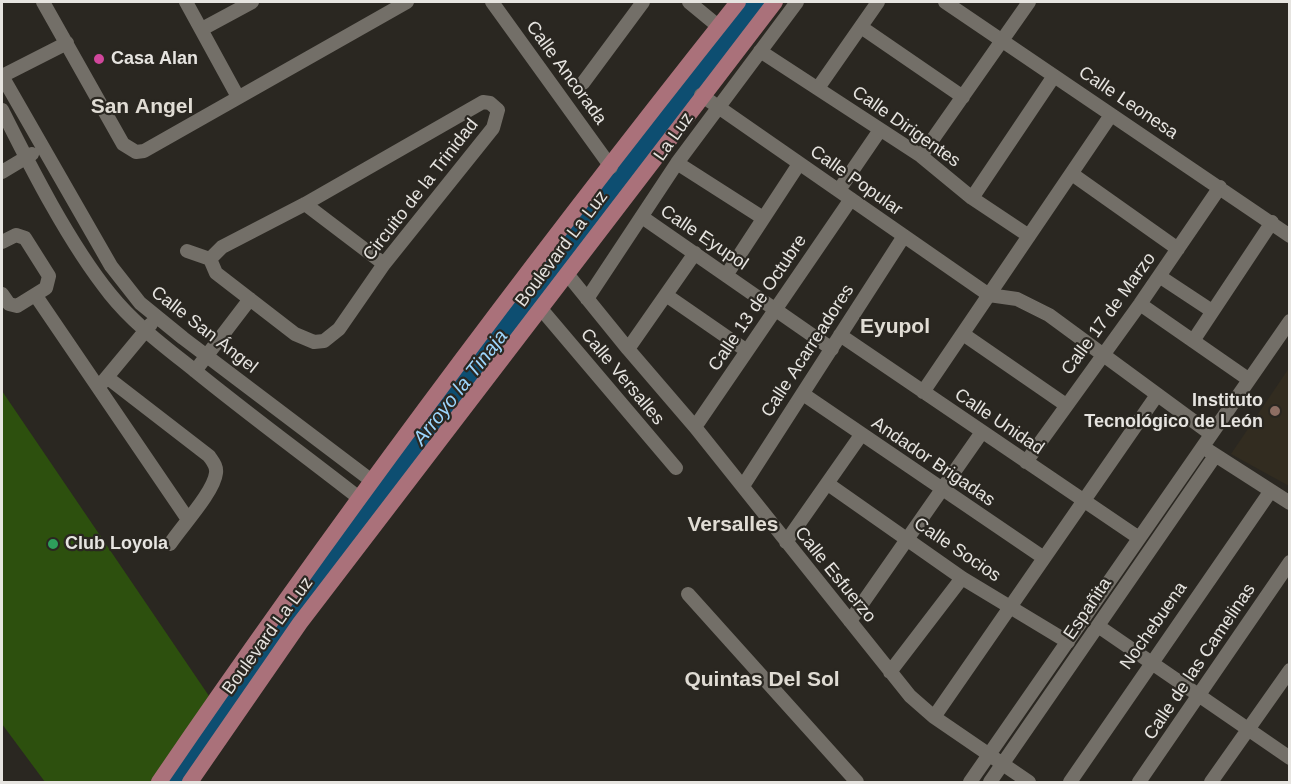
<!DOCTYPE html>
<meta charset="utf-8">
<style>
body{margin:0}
#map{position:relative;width:1291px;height:784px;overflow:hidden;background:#2a2721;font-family:Helvetica,sans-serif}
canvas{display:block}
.frame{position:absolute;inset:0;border:3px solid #e6e4e0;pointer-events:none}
</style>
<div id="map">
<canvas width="1291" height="784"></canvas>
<div class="frame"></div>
</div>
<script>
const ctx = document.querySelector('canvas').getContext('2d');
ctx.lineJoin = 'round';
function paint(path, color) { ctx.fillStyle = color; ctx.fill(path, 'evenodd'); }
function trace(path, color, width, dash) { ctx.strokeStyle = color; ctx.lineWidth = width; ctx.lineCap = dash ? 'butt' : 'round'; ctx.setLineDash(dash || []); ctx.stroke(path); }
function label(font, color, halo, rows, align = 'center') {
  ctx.font = font + ' Helvetica,sans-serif'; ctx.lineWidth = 4.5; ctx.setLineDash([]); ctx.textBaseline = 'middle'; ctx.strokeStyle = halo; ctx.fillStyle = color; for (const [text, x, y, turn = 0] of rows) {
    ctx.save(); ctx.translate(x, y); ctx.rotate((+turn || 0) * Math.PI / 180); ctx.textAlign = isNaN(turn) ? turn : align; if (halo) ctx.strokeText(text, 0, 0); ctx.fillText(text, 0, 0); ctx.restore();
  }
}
const built = new Path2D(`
 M1289,368V486L1231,454Z`);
const green = new Path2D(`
 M2,391L209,696L150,782H45L2,724Z`);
const river = new Path2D(`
 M174,782L295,604L758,2`);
const minor = new Path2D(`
 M43,2L123,144L136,152L144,151L407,2
 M186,2L238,97
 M492,2L611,167
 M689,2L718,26
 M945,2L1290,236
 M861,27L963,97
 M202,29L252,2
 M760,51L921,156L972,198L1029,236
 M2,76L111,266L140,303L183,338L372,481
 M2,76L67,43
 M583,83L643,2
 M818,88L878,2
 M701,95L989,295L1017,299L1049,315L1211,434
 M483,102L490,103L498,110L493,128L384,264L339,329L324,341L314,342L295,334L216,273L210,259L222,247L305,204Z
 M2,110C31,168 69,243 110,294C134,324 164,346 194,370C248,414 304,455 359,498
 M921,156L1029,2
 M677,163L763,218
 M2,172L32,154
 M1072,174L1178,249
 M839,190L880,130
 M972,198L1054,76
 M305,204L384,264
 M642,217L832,349
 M2,242L16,235L25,238L49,276L46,288L17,306L9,304L2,294
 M187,251L210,259
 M727,274L799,164
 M568,275L628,349L695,427L910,696L934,717L1029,782
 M1159,276L1212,311
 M666,295L747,351
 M36,296L187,518
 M587,299L677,163L797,2
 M1140,304L1248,379
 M542,310L676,468
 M963,334L1066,405
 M840,335L1139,538
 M1193,341L1272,222
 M628,349L695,253
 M195,371L250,299
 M108,378L209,456C213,462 217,466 216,473C214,492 181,527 170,544
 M102,383L151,324
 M923,392L1111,115
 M803,394L1044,558
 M695,427L851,199
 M1209,451L1290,503
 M1026,462L1140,304L1220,187
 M828,484L962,578L1068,642
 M743,486L904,236
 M786,542L861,435
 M688,594L857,782
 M850,621L982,432
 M1098,626L1290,758
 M890,672L962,578
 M934,717L1157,395
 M970,782L1290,321
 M990,782L1215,456
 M1070,782L1270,492
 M1139,782L1290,562
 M1211,782L1290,670`);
const major = new Path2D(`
 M159,782C341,515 537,255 738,2
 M190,782L300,623L775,2`);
const markers = [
 [99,59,6,"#d1479c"],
 [1275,411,6,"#8d6e63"],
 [53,544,6,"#2e9e5b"]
];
const poiNames = [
 ["Casa Alan",111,59],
 ["Instituto",1263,401,"right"],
 ["Tecnológico de León",1263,422,"right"],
 ["Club Loyola",65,544]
];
const streetNames = [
 ["Calle Ancorada",566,73,54],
 ["Calle Leonesa",1128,103,34],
 ["Calle Dirigentes",906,127,35],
 ["La Luz",674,137,-55],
 ["Calle Popular",856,181,35],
 ["Circuito de la Trinidad",421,190,-52],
 ["Calle Eyupol",704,238,34],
 ["Boulevard La Luz",562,249,-53],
 ["Calle 13 de Octubre",758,303,-56],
 ["Calle 17 de Marzo",1109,314,-54],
 ["Calle San Ángel",204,330,38],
 ["Calle Acarreadores",808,351,-57],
 ["Calle Versalles",622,377,50],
 ["Calle Unidad",999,422,34],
 ["Andador Brigadas",933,462,34],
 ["Calle Socios",957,550,34],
 ["Calle Esfuerzo",835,575,51],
 ["Españita",1088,609,-56],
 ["Nochebuena",1154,626,-55],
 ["Boulevard La Luz",268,636,-54],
 ["Calle de las Camelinas",1200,662,-56]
];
const waterNames = [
 ["Arroyo la Tinaja",461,388,-52]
];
const quarterNames = [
 ["San Angel",142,107],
 ["Eyupol",895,327],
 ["Versalles",733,525],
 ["Quintas Del Sol",762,680]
];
paint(built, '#322c20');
paint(green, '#2d500e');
trace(river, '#0d4e71', 21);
trace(minor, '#736f68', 14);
trace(major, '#aa717a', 16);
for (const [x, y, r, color] of markers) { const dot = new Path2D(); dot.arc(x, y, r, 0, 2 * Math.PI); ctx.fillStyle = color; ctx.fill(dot); trace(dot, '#2a2721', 2); }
label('bold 18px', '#e6e4e0', '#2a2721', poiNames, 'left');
label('18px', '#e6e4e0', '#2a2721', streetNames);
label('italic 20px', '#9cd6fd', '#2a2721', waterNames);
label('bold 21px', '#e0dcd4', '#2a2721', quarterNames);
</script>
